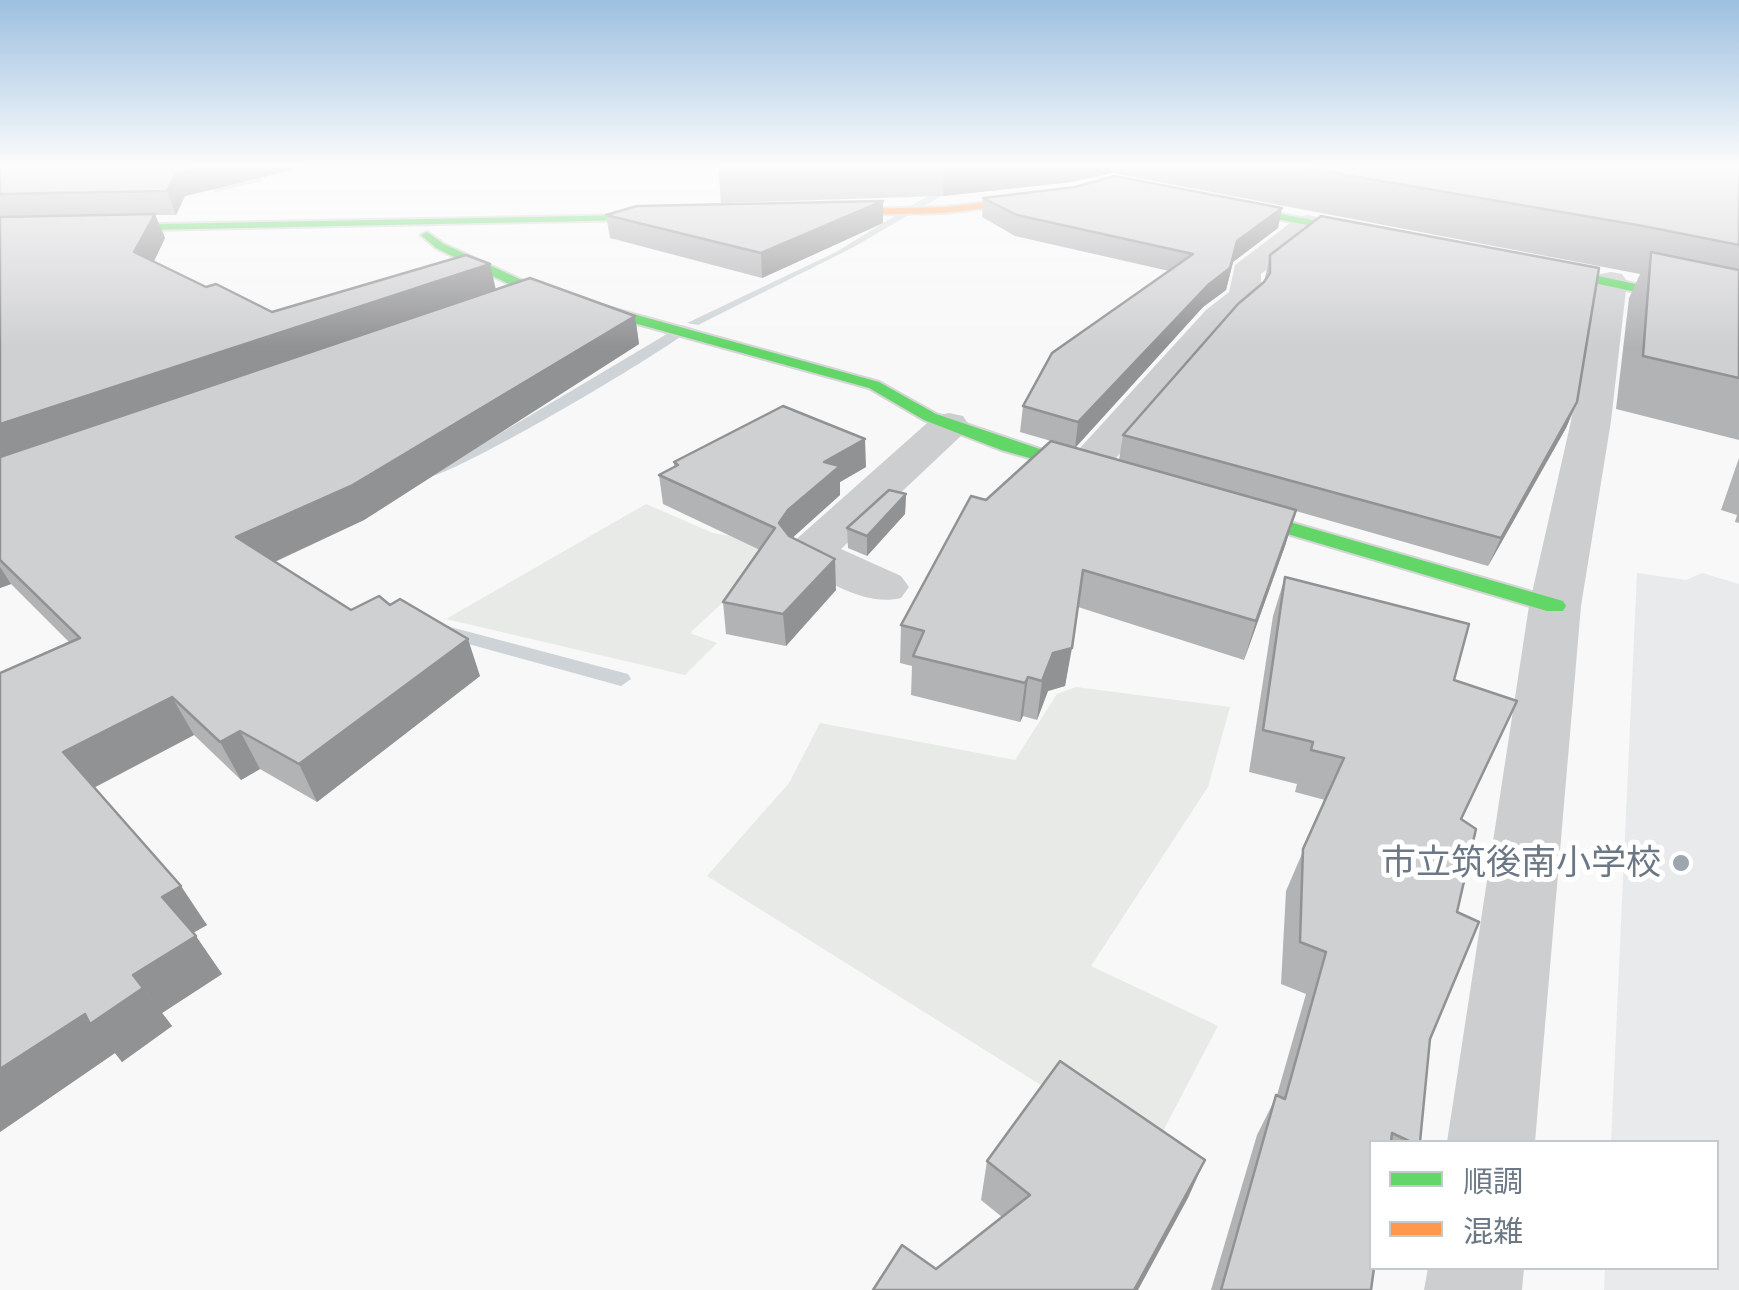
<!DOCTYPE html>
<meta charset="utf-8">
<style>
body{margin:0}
#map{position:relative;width:1739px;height:1290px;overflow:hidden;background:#f8f8f8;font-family:Lato,"Noto Sans JP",sans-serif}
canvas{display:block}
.legend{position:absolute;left:1369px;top:1140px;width:350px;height:130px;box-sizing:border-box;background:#fff;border:2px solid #c4c9ce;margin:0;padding:12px 18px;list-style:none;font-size:30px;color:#6c7885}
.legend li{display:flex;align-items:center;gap:20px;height:50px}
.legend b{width:50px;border:2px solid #c4c9ce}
</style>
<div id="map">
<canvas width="1739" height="1290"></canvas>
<ul class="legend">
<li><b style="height:12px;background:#63d668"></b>順調</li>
<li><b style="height:12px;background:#ff974d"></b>混雑</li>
</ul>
</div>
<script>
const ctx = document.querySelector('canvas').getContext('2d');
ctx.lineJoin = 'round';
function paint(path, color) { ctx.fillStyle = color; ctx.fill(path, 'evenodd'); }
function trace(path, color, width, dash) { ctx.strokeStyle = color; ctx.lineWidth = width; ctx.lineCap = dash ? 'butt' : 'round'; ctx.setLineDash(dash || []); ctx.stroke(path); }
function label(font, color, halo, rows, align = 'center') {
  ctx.font = font + ' Lato,"Noto Sans JP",sans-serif'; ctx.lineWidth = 10; ctx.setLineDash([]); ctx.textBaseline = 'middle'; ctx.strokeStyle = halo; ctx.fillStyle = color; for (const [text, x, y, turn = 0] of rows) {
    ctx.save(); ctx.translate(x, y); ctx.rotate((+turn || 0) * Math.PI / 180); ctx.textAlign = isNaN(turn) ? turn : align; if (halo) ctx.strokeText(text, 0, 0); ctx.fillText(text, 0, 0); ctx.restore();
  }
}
const built = new Path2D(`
 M1637,573L1686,580L1702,573L1739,584V1290H1604L1605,1268H1716V1142H1611Z`);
const green = new Path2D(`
 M646,504L713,533L784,545L690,633L717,643L685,675L446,619Z
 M1076,687L1230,707L1208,787L1091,966L1218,1026L1151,1154L707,876L789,783L820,723L1015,760L1057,694Z`);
const water = new Path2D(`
 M986,166H993L852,248L698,325L687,323L836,252L919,201Z`);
const stream = new Path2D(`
 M260,176L263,181L216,192L211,189Z
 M682,325L692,328C666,351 447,481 423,478L421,475L482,444Z
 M439,624L628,674L631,679L621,686L432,634L429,630L432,626Z`);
const street = new Path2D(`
 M1308,215L1318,217L1322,223L1318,229L1261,274V295L1256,302L1230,324L1100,477L1085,481L1070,477L1063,468L1070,459L1206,310L1229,292L1235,265L1298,217Z
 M1611,272L1622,274L1627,281L1611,421L1581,606L1535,1142H1447L1529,606L1571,421L1595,281L1600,274Z
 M949,413L963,416L969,425L963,434L841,549L901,576L909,587L901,598C864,607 825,579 792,563L785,553L792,543L935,416Z
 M1428,1268H1524L1522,1290H1424Z`);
const fast = new Path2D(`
 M1209,200L1384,234L1390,237L1384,240L1205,205Z
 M686,214L682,219L0,233V227Z
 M427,232L444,244L539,288L879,382L936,414L1120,476L1111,481L1001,450L924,420L869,388L529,294L436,248L421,235Z
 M1523,260L1739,306V314L1519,267L1517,264Z
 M1217,501L1563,601L1566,606L1563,611H1547L1210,511V503Z`);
const slow = new Path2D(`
 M1056,194L1060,199L945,213L808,216L803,213L808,210L945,207Z`);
const wall = new Path2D(`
 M0,166H308L185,196L176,215H155L165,238L154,261L206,287L272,312L496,290L635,316L639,344L364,520L275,562L351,610L480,676L317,802L260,769L241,780L194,735L94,788L207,925L193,933L222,974L162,1013L172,1026L122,1062L115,1053L0,1132V673L70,643L11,584L0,588Z
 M718,166H1739V440L1616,409L1629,298L1640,274L1112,173L1071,182L943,196L721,203Z
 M983,198L1282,208L1278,228L1233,262L1226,290L1203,307L1075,448L1119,460L1123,435L1264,282L1270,255L1577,402L1566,428L1488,566L1296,511L1285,546L1244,660L1078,607L1065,686L1048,691L1037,720L1023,716L1020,722L911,695L912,666L900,663L901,625L986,500L1051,441L1020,432L1023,406L1169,271L1015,236L982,217Z
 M606,215L883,223L762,278L610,238Z
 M1739,458V523L1735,522L1737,515L1721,510Z
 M674,462L866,467L840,482V495L792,538L836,590L786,646L726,634L723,602L760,550L663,504L659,475L674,467Z
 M906,494L905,514L867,556L848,548L847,528Z
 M1285,577L1454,680L1461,819L1430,1039L1420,1142H1372L1371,1290H1211L1257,1135L1277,1095L1306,994L1281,984L1286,891L1325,800L1295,792L1297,784L1249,772L1273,616Z
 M987,1161L1188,1198L936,1269L1002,1217L981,1200Z`);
const shadedWall = new Path2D(`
 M208,166H308L185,196L176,215L167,191L176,174Z
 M944,166H1113L1112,173L1071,182L943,196Z
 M883,201V223L762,278L761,253Z
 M1282,208L1278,228L1233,262L1226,290L1203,307L1075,448L1078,422L1237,241Z
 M155,214L165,238L146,278L134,252Z
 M490,264L496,290L0,463V424Z
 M635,316L639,344L364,520L252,572L236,537Z
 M1577,402L1566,428L1488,566L1501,538Z
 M865,439L866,467L840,482V495L790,540L779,523L824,462Z
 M906,494L905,514L867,556V536Z
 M1296,510L1285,546L1244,660L1256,621Z
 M835,559L836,590L786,646L783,614Z
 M0,567L11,584L0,588Z
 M468,639L480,676L317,802L299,764Z
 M1072,648L1065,686L1048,691L1037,720L1042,681L1053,653Z
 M1028,677L1023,716L1020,722L1025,683Z
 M172,697L194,735L89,790L63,752Z
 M240,731L260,769L241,780L220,742Z
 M181,886L207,925L189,935L162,897Z
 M196,936L222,974L162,1013L133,975Z
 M143,988L172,1026L122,1062L115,1053L0,1132V1069L85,1014Z
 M1205,1160L1188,1198L1138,1290H1134Z`);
const building = new Path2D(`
 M0,166H208L176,174L167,191L0,194Z
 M1294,166H1739V245L1643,226Z
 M1114,176L1282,208L1237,241L1230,268L1208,285L1078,422L1023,406L1052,353L1193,254L1017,215L983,198L1075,187Z
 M883,201L761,253L606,215L637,206Z
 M155,214L134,252L206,287L216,284L272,312L466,255L490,264L0,424V217Z
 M1321,216L1599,268L1577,402L1501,538L1123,435L1238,304L1264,282L1270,273V255Z
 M1651,252L1739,270V378L1643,356Z
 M530,278L635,316L351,486L236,537L351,610L379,596L390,605L400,599L468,639L299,764L240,731L220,742L172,697L63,752L181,886L162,897L196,936L133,975L143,988L90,1024L85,1014L0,1069V673L80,638L0,560V457Z
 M783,406L865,439L824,462L840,466L788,510L779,523L789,536L835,559L783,614L723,602L775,528L659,475L678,465L674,462Z
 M1051,441L1296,510L1256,621L1083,570L1072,648L1053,653L1042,681L1028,677L1025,683L913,656L924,631L901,625L971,496L986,500Z
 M889,490L906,494L867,536L847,528Z
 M1285,577L1469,624L1454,680L1517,701L1461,819L1476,829L1457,912L1479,922L1430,1039L1420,1142H1411L1392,1133L1391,1142H1372V1268H1374L1371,1290H1221L1276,1095L1285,1099L1326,952L1300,942L1303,849L1344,758L1311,750L1313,742L1263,730Z
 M1060,1061L1205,1160L1134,1290H873L902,1245L936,1269L1030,1195L987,1161Z`);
const markers = [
 [1681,863,10,"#9da5ad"]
];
const nearPoinames = [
 ["市立筑後南小学校",1661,863]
];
paint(built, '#e8eaeb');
paint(green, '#e7eae6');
paint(water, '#cdd3d6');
paint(stream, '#cdd3d6');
trace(fast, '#d4d5d6', 4);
trace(slow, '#d4d5d6', 4);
paint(street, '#cdcecf');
paint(fast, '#63d668');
paint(slow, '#ff974d');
paint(wall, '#b2b3b5');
paint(shadedWall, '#919293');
paint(building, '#cfd0d2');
trace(building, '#919293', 2.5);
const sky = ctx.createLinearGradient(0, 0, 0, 347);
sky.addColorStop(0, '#9dc0e1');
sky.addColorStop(0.48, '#fcfcfc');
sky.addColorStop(1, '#fcfcfc00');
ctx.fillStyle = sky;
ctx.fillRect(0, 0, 1739, 347);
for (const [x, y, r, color] of markers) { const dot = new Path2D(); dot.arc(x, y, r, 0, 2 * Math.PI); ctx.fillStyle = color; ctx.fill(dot); trace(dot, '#fff', 4); }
label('35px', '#6c7885', '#fff', nearPoinames, 'right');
</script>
